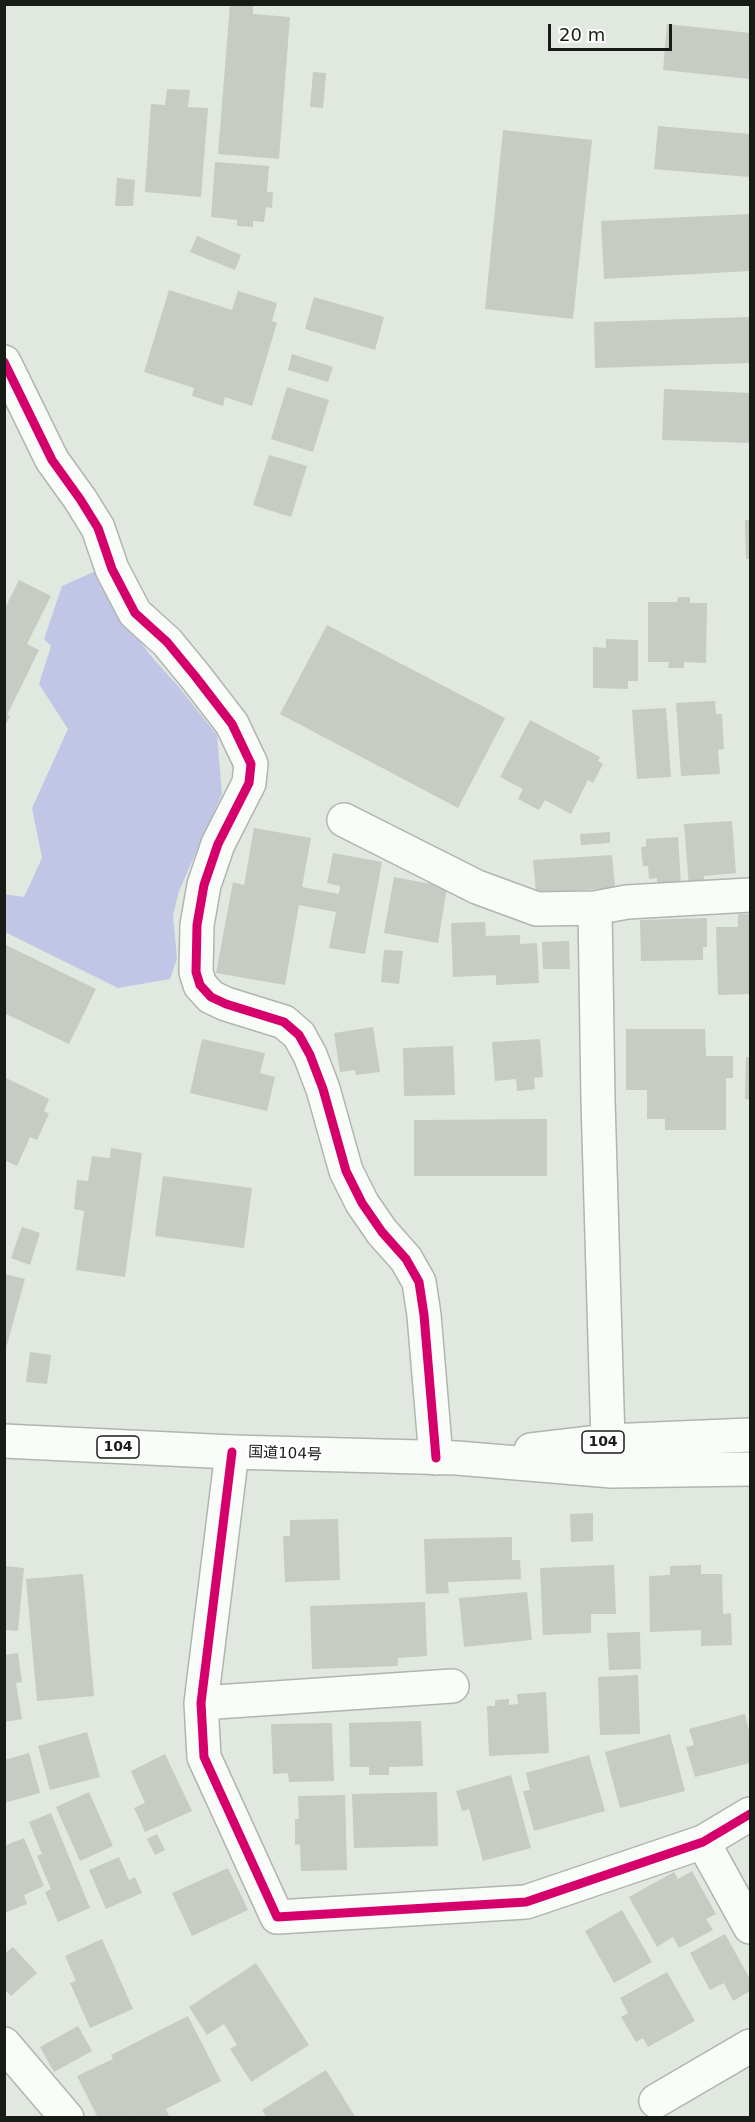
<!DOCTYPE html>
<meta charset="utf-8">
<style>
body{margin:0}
#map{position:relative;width:755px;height:2122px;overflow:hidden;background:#e1e8e0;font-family:"DejaVu Sans",sans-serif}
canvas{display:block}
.frame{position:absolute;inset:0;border:6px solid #181c16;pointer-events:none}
.scale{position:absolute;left:548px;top:24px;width:124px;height:27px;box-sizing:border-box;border:3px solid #181c16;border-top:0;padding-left:8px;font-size:18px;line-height:21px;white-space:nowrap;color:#181c16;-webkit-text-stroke:4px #fff;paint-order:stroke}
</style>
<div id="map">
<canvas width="755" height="2122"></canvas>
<div class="frame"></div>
<div class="scale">20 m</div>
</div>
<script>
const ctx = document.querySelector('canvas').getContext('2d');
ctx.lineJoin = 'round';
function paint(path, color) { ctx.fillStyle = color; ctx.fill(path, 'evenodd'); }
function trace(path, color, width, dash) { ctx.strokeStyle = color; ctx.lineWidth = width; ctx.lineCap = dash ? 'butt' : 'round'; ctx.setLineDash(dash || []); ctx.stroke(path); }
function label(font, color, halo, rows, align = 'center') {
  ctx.font = font + ' "DejaVu Sans","Noto Sans JP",sans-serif'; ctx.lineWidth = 5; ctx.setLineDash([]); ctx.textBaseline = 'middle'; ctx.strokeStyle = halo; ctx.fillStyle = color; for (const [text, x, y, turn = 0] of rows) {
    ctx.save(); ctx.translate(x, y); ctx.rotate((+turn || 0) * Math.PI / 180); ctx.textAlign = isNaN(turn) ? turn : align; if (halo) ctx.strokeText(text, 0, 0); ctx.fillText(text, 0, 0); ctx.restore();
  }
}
const forest = new Path2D(`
 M98,570L125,621L151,656L178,686L217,735L222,794L179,891L173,916L177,959L170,979L118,988L5,932L4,894L24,897L42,858L32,808L68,729L39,684L51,646L44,639L62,586Z`);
const building = new Path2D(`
 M230,4H253V14L290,17L279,159L218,154Z
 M667,24L750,33V79L663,70Z
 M313,72L326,73L323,108L310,107Z
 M167,89L190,90L188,107L208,108L201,197L145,192L151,104L165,105Z
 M658,126L750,134V177L654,169Z
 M503,130L592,140L573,319L485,309Z
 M215,162L269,166L267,192H273L272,208L266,207L264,222L253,221V227L237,226V220L211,217Z
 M117,178L135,180L133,206H115Z
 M750,214V271L604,279L601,221Z
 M197,236L241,255L235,270L190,252Z
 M169,290L232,310L238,291L277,303L272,321L277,323L252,406L225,397L223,406L192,396L194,388L144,372Z
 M314,297L384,317L375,350L305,329Z
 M750,317V363L595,368L594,322Z
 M292,354L333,367L328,382L288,370Z
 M287,387L329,400L313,452L271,439Z
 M664,389L750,393V443L662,440Z
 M269,455L307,466L291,517L253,505Z
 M745,520H750V559H746Z
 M19,580L51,596L27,644L39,650L7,715L10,716L4,728V610Z
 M678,597H690V603H707L706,663L684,662V668H668L669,662H648V602H677Z
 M327,625L505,718L458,808L280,714Z
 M606,639L638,640V681H628V689L593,688V647L606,648Z
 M715,701L716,714H722L724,749L718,750L720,774L681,776L676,703Z
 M666,708L671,777L637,779L632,710Z
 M530,720L600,757L598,761L603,764L593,783L588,780L571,814L545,800L539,810L518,799L523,789L500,777Z
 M732,821L736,873L704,876L705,886L689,887L684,824Z
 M254,828L311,838L302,887L339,894L340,886L327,883L333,853L382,862L365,954L329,948L336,912L299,905L285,985L216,973L233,882L244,885Z
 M610,832V843L581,845L580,834Z
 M678,837L681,885L657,886V878L649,879L648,866H643L641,847L646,846V839Z
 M612,855L615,888L536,893L533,860Z
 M394,877L447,887L438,943L384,933Z
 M738,914H750V994L718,995L716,927H738Z
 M707,918V947H703V960L641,961L640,920Z
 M485,922L486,936L520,935V944L537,943L539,983L496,985V975L453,977L451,923Z
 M569,941L570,969H543L542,942Z
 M4,944L96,989L69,1044L4,1013Z
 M384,950L403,951L399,984L381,982Z
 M373,1027L380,1072L356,1075L355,1070L340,1072L334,1033Z
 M626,1029H705L706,1056H733V1078H726V1130H665V1119H647V1090H626Z
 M202,1039L265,1053L260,1073L275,1077L267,1111L190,1093Z
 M540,1039L543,1077L534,1078L535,1089L517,1091L516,1079L495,1081L492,1042Z
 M453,1046L455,1095L404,1096L403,1048Z
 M746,1057H750V1100L745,1099Z
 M4,1077L49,1099L44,1111L49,1114L37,1140L30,1137L17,1166L4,1160Z
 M547,1119V1176H414V1120Z
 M111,1148L142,1153L125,1277L76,1270L84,1211L74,1209L77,1180L88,1181L92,1156L110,1158Z
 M163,1176L252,1188L244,1248L155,1236Z
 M22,1227L40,1233L30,1265L11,1258Z
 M5,1274L25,1279L5,1352Z
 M30,1352L51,1355L47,1384L26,1382Z
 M593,1513V1541L571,1542L570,1514Z
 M338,1519L340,1580L285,1582L283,1536H290V1520Z
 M512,1537V1560H520L521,1579L448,1582L449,1593L426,1594L424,1539Z
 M614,1565L616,1614H591V1633L543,1635L540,1568Z
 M701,1565V1574H722L723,1614L731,1613L732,1645L701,1646V1630L650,1632L649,1576L670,1575V1566Z
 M4,1566L24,1568L18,1631L4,1630Z
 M83,1574L94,1696L37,1701L26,1579Z
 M527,1592L532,1640L464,1647L459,1598Z
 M425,1602L427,1656L398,1658V1666L312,1669L310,1606Z
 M640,1632L641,1669L609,1670L607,1633Z
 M18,1653L22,1682L16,1683L22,1719L4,1722V1655Z
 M638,1675L640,1734L600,1735L598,1677Z
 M546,1692L549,1753L489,1756L487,1706H495V1700L509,1699V1705L518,1704L517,1694Z
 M745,1714L750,1735V1763L695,1777L686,1747L694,1745L689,1729Z
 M421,1721L423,1766L389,1767V1775H369V1767H350L349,1723Z
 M332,1723L334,1781L289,1782L288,1773L273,1774L271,1724Z
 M87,1732L100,1777L50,1790L38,1746Z
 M670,1734L685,1791L620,1808L605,1752Z
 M29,1753L40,1793L4,1803V1760Z
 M165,1754L192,1811L145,1832L134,1808L145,1803L131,1771Z
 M589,1755L605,1811L534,1831L523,1791L530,1790L526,1773Z
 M511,1775L531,1848L483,1861L469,1809L462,1811L456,1791Z
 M89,1792L113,1846L80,1861L56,1807Z
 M437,1792L438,1846L354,1848L352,1794Z
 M345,1795L347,1870L301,1871L300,1844L295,1845V1819H299L298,1796Z
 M51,1813L90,1908L58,1922L45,1892L51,1889L37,1856L42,1854L29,1822Z
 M157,1834L165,1850L155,1855L147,1839Z
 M24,1838L44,1886L24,1895L27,1904L4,1913V1846Z
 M119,1857L129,1880L135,1877L142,1893L106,1909L89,1870Z
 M228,1868L248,1910L192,1936L172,1893Z
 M692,1871L716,1914L706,1919L713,1930L679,1948L673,1937L657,1947L629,1897L674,1872L678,1879Z
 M622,1910L652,1962L614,1983L585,1931Z
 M725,1934L750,1979V1991L733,2001L724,1983L710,1990L690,1953Z
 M102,1939L133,2009L90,2028L70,1983L76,1981L65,1956Z
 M13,1947L37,1973L11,1996L4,1989V1954Z
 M256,1963L309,2045L251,2082L230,2049L237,2045L224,2024L207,2035L189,2007Z
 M667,1972L695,2021L648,2047L643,2038L636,2042L621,2017L628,2013L620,1998Z
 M188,2016L221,2081L166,2109L170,2118H132L131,2115L127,2118H98L77,2076L113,2059L111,2055Z
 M78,2026L92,2051L54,2072L40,2047Z
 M326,2070L356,2118H267L262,2110Z`);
const street = new Path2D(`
 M4,362L52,460L80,499L98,528L112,569L135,613L167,642L195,676L232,724L251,764L249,783L218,844L204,885L197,925L196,972L200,985L211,997L226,1004L284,1022L299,1035L310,1055L323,1089L346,1171L362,1203L382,1232L406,1259L419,1282L424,1315L436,1458
 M344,820L477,887L537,909L595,908L598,1100L608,1441
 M595,908L627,902L750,895
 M232,1452L201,1703L204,1757L277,1917L526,1902L703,1842L750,1814
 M201,1703L452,1686
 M703,1842L750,1927
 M4,2044L67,2118
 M656,2101L750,2046`);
const highway = new Path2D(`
 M4,1441L232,1452L457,1458L612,1471L750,1469
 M531,1450L608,1441L750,1435`);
const cycleway = new Path2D(`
 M4,362L52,460L80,499L98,528L112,569L135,613L167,642L195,676L232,724L251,764L249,783L218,844L204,885L197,925L196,972L200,985L211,997L226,1004L284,1022L299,1035L310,1055L323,1089L346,1171L362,1203L382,1232L406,1259L419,1282L424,1315L436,1458
 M232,1452L201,1703L204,1757L277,1917L526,1902L703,1842L750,1814`);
const shields = [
 [603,1442,42],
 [118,1447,42]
];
const shieldNames = [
 ["104",603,1442],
 ["104",118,1447]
];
const streetNames = [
 ["国道104号",285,1454,2]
];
paint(forest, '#c2c6e6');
paint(building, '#c6cbc4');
trace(street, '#b0b5af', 36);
trace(highway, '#b0b5af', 36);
trace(street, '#fafcfa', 33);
trace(highway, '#fafcfa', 33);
trace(cycleway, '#d6006c', 9);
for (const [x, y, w] of shields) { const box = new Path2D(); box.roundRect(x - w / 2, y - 11, w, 22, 4.5); ctx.fillStyle = '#fff'; ctx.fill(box); trace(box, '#181c16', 1.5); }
label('bold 14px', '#181c16', null, shieldNames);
label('15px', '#181c16', '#fff', streetNames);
</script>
